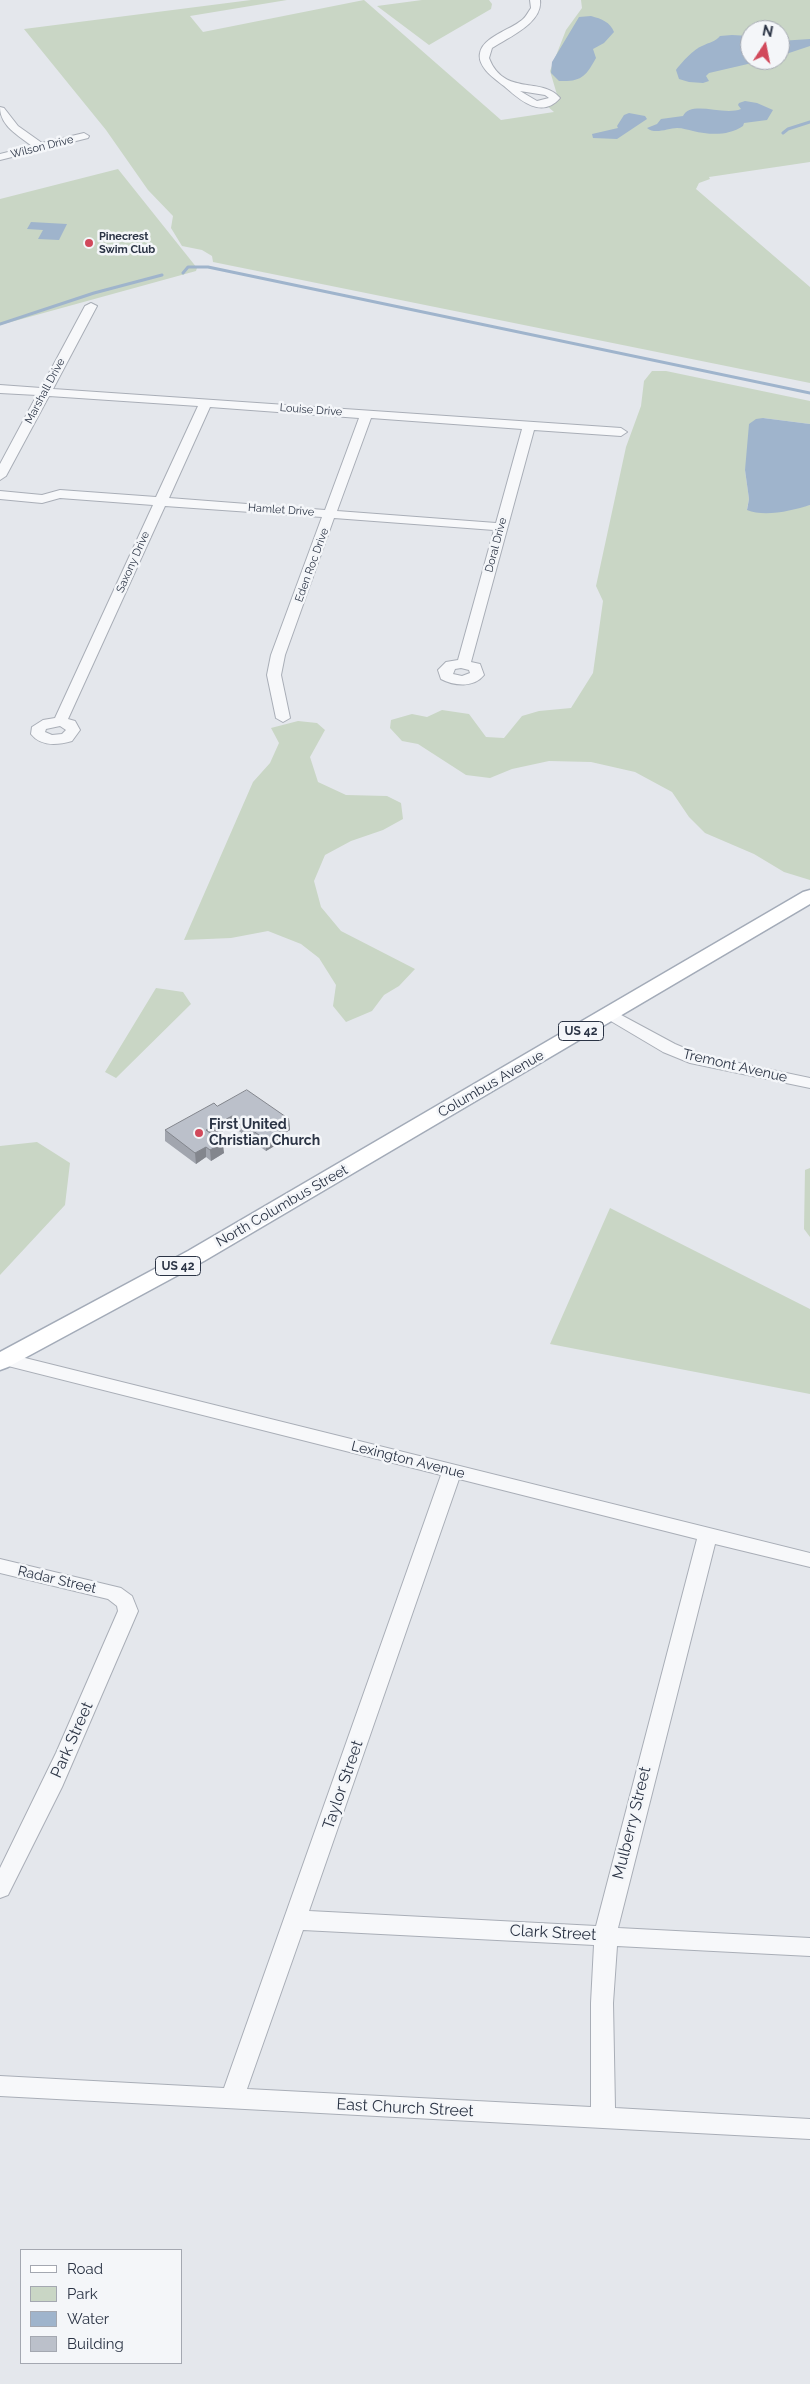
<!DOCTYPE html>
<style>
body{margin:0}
#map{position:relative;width:810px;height:2384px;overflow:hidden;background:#e4e7ec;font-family:Raleway,sans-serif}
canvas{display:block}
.legend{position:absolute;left:20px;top:2249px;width:162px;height:115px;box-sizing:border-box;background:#f4f6f9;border:1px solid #a4a8b1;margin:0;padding:6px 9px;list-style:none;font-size:15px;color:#2b3445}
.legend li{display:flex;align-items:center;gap:10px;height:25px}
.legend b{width:25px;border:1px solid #a4a8b1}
.north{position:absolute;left:740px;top:20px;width:50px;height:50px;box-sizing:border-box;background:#f4f6f9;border:1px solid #a4a8b1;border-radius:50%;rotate:11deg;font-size:14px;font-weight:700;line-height:20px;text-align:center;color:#2b3445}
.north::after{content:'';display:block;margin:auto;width:18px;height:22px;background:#d1495b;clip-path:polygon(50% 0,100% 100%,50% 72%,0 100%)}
</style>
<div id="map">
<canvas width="810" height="2384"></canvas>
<ul class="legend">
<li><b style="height:6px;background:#fff"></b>Road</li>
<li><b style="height:14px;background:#c9d6c5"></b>Park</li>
<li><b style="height:14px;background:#9fb4cc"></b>Water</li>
<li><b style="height:14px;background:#bbc0ca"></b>Building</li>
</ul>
<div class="north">N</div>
</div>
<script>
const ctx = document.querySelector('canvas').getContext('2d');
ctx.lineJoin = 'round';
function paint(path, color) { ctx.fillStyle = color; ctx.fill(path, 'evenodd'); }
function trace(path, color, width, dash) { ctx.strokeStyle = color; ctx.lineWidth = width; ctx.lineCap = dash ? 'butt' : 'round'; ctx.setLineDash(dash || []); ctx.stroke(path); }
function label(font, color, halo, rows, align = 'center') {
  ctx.font = font + ' Raleway,sans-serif'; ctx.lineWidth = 5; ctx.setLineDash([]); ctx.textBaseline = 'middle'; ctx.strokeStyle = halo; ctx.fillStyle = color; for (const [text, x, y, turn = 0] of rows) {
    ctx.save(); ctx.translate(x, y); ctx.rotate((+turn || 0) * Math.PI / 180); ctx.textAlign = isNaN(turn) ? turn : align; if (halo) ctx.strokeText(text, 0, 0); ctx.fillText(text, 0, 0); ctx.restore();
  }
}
const green = new Path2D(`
 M251,0H287L190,16L203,32L364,0L501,120L554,112L546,105L558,98L550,71L566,30L582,8L581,0H810V162L709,177L710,179L699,183L696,189L810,287V383L213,262L212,256L202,250L182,246L171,228L173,216L148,190L106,130L24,29ZM750,30H780V60H750Z
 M422,0H489L492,4L491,9L429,45L377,6Z
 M118,169L197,268L196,271L0,325V199Z
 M652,371H666L810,401V424L763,418L745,470L749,499L747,509L774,512L810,505V880L784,872L754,854L705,833L689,817L672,792L635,772L591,762L549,761L512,769L490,778L466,775L418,744L402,741L390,728L391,720L412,714L427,717L442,710L469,714L486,737L504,738L522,716L539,711L571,708L593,673L603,601L596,586L626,447L641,406L644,381Z
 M298,721L317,723L325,730L310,757L318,782L346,795L387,796L401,803L403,819L383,830L351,841L325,855L314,881L321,907L341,931L415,969L399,986L384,995L372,1011L346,1022L333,1006L336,985L319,958L301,944L268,931L231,938L184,940L253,782L270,763L279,743L271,728Z
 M156,988L183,992L191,1004L116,1078L105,1072Z
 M37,1142L70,1163L65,1205L0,1275V1146Z
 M810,1168V1237L804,1229L805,1170Z
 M610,1208L810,1309V1394L550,1344Z`);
const water = new Path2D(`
 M591,16C602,19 610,22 614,32L604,43L593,49L596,58C586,76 582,82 559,81L551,73L552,62L579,17Z
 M732,35L750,36V60H765L709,73L706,76L709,81L703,83L689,82L679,79L676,70C681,63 694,49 702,46C710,42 715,42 720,36Z
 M810,39V46L780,56V41Z
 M745,101L757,103L773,110L767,120L744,123L743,126C728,136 710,135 693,131C688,130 683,128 677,128C668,128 655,135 647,128L657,124L661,119L683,116C691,100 723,116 741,109L738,105L739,103Z
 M629,113L645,116L647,119L617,139L593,138L592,134L618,128L617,126L624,115Z
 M31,222L67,224L59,240L38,239L43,230L27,229Z
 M763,418L810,424V505C792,511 764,517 747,510L749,499L745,470L749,424L756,419Z`);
const stream = new Path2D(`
 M783,133L788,129L810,122
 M183,273L188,267H208L810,393
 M0,324L94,293L162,275`);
const minor = new Path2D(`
 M530,0H540C543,23 509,37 492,48L489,58C504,97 542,76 560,98C541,120 519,99 504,86C495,79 477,67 480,53C483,37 510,30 522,20C526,17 528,12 531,8ZM520,91L545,95L549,98L537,101Z
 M0,107L4,108L18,126L42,143L84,133L89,136L88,138L0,160V154L32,146C18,135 0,126 0,107Z
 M91,303L97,306L53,389L621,428L627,432L621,436L534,430L471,662L480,664L484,675C474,688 454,686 441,679L438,670L446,662L458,660L494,530L334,518L285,655L281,675L290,718L283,722L276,718L267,675L271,655L322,517L165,506L68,719L75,721L80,730L72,741C58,745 41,747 31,734L32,727L43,720L55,718L153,505L60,498L42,503L0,499V491L42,495L60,490L156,497L198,406L49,396L6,476L0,480V464L37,395L0,393V385L41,388L85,306ZM210,407L359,418L325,510L169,498ZM371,418L522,429L496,523L337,511ZM461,668L469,670L470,673L462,676L453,674L455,669ZM60,726L66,730L62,734L52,735L45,732L46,729Z
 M610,1009L675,1044L701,1055L810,1078V1088L690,1063L663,1052L604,1017L602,1014L604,1011Z
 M5,1353L810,1553V1567L715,1544L618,1928L810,1938V1956L617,1946L613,2003L615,2108L810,2119V2139L0,2096V2076L224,2088L441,1475L0,1364V1354ZM459,1479L697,1539L596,1926L309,1911ZM303,1930L594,1945L591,2003V2107L247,2089Z
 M0,1559L121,1588L132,1596L138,1611L62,1787L8,1895L0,1898V1868L56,1753L118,1611L117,1606L108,1599L0,1573Z`);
const major = new Path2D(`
 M810,890V904L204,1261L8,1367L0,1370V1352L188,1251L803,892Z`);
const wall = new Path2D(`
 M217,1106L289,1119L290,1130L283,1134V1141L266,1151L232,1126L214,1136L224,1153L211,1161L206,1157L196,1164L165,1141V1130Z`);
const shadedWall = new Path2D(`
 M232,1116V1126L206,1141V1130Z
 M289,1119L290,1130L283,1134V1141L266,1151V1140L277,1126Z
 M223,1143L224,1153L211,1161L210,1150Z
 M206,1147V1157L196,1164L195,1153Z`);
const building = new Path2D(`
 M247,1090L289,1119L277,1126L283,1130L266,1140L232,1116L206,1130L223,1143L210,1150L206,1147L195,1153L165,1130L214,1103L217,1106Z`);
const markers = [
 [89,243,5,"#d1495b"],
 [199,1133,5,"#d1495b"]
];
const farStreetnames = [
 ["Wilson Drive",42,147,-14],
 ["Marshall Drive",45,391,-62],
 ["Louise Drive",311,410,4],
 ["Hamlet Drive",281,510,4],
 ["Doral Drive",496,545,-75],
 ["Saxony Drive",133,562,-66],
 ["Eden Roc Drive",312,565,-70]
];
const farPoinames = [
 ["Pinecrest",99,237],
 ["Swim Club",99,250]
];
const shields = [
 [581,1031,45],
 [178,1266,45]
];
const shieldNames = [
 ["US 42",581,1031],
 ["US 42",178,1266]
];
const streetNames = [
 ["Tremont Avenue",735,1066,13],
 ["Columbus Avenue",491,1084,-30],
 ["North Columbus Street",282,1206,-30],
 ["Lexington Avenue",408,1460,14],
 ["Radar Street",57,1580,13]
];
const poiNames = [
 ["First United",209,1125],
 ["Christian Church",209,1141]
];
const nearStreetnames = [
 ["Park Street",72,1740,-66],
 ["Taylor Street",343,1785,-71],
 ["Mulberry Street",632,1823,-76],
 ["Clark Street",553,1933,3],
 ["East Church Street",405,2108,3]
];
paint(green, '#c9d6c5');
paint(water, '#9fb4cc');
trace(stream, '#9fb4cc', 3);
trace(minor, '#a9aeb7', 2);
trace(major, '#a3abb8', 3);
paint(minor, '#f7f8fa');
paint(major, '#fff');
paint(wall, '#a1a5ae');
paint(shadedWall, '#83868d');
paint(building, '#bbc0ca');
trace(building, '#83868d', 1);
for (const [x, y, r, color] of markers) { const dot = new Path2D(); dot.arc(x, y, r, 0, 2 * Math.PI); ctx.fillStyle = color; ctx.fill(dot); trace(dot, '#f4f6f9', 2); }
label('11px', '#2b3445', '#f4f6f9', farStreetnames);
label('bold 11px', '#2b3445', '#f4f6f9', farPoinames, 'left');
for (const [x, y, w] of shields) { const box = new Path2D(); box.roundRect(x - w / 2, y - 9.5, w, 19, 4); ctx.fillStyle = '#f4f6f9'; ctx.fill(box); trace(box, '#2b3445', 1); }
label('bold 12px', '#2b3445', null, shieldNames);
label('14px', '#2b3445', '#f4f6f9', streetNames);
label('bold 14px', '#2b3445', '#f4f6f9', poiNames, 'left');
label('16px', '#2b3445', '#f4f6f9', nearStreetnames);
</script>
